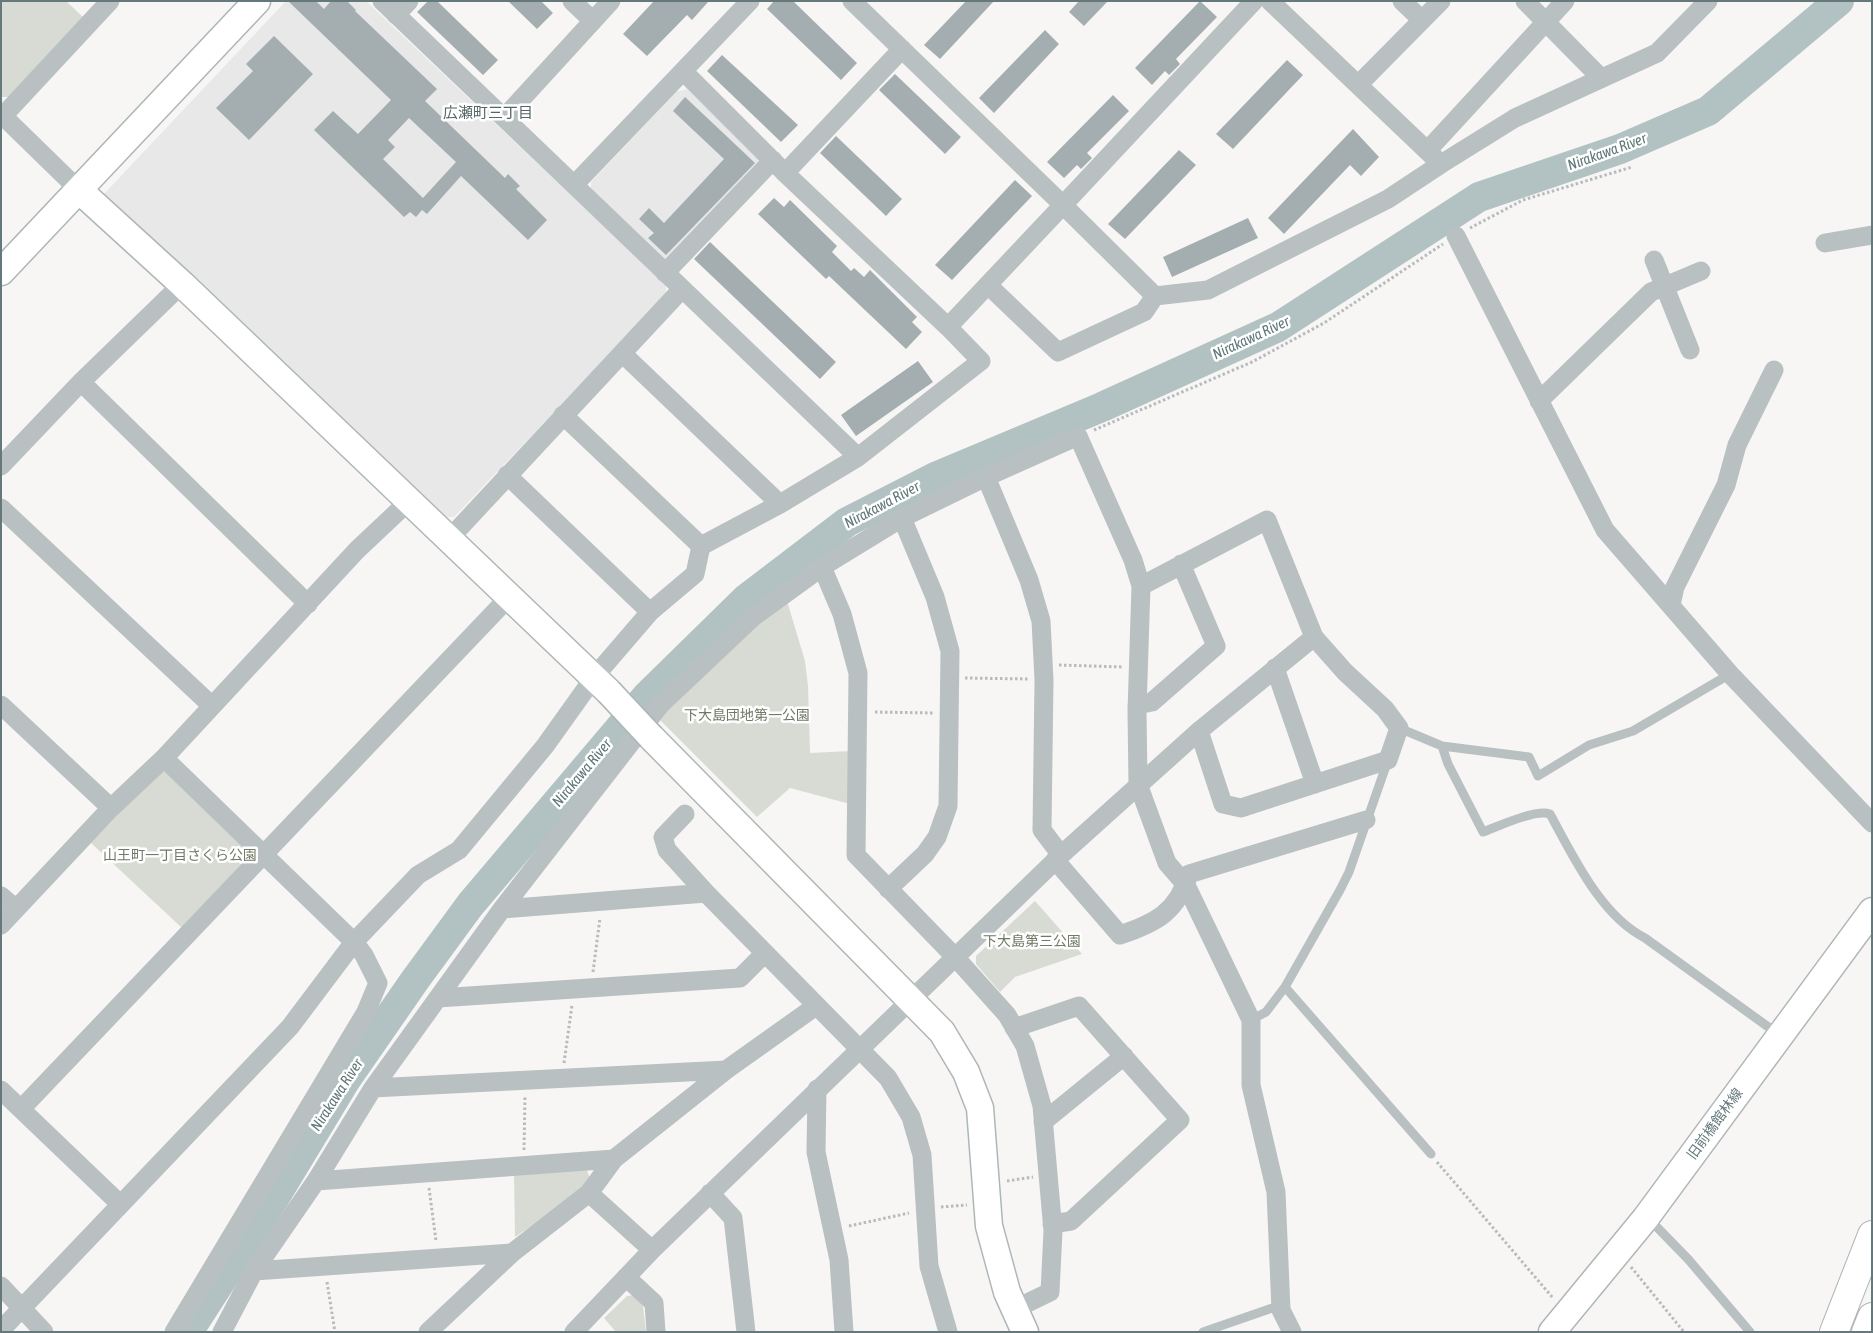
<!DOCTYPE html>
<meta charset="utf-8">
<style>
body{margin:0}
#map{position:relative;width:1873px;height:1333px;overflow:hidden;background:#f7f6f4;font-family:"Asap Condensed",sans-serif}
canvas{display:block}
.frame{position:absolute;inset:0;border:2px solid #65787c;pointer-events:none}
</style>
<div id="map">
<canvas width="1873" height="1333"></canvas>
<div class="frame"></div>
</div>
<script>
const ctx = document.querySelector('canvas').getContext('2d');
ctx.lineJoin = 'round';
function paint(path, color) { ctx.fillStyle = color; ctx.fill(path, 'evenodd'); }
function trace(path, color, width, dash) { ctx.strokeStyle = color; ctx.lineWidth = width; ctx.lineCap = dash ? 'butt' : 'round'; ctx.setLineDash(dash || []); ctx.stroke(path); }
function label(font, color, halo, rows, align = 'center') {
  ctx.font = font + ' "Asap Condensed","Noto Sans JP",sans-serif'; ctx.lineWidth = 5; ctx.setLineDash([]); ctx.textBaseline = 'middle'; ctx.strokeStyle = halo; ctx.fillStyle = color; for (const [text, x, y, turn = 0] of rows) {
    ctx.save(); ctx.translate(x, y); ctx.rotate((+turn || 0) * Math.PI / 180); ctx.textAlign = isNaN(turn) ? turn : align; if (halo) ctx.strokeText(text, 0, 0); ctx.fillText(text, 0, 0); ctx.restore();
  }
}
const built = new Path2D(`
 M286,1H366L666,285V295L454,517H440L103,195Z
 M687,89L764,162L666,265L591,193V182L676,92Z`);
const green = new Path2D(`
 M1,1H66L84,18L8,97H1Z
 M787,601L805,661L808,686L810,753L851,751L850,804L790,788L757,817L657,717L748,628Z
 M167,771L247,849L246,862L182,928L91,843L158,772Z
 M1035,901L1082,954L1015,977L1000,992L976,964V956Z
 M586,1167L590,1179L564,1204L515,1237L514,1174Z
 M634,1295L643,1306L646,1332H616L604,1318L627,1296Z`);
const river = new Path2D(`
 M188,1332L275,1197L345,1081L415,980L470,905L647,696L746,599L847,522L935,477L1102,407L1278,327L1479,197L1620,149L1708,111L1839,1`);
const building = new Path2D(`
 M288,1H316L324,9L331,1H347L356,10L355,11L437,89L425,101L505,178L508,174L520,186L516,189L547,220L528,240L461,176L427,214L422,210L416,217L410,212L404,217L314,130L333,111L358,134L391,100ZM409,118L456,162L423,198L383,159L395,147L388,140Z
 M428,1H437L498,60L483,75L417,12Z
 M508,1H541L553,13L537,29Z
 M654,1H709L692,20L687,15L647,56L623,34Z
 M774,1H793L857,63L841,80L767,9Z
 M966,1H994L940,59L924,45Z
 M1079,1H1108L1084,26L1069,12Z
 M1200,1L1217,17L1176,59L1180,64L1169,75L1165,71L1152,85L1135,68Z
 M1045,30L1059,44L994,113L979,98Z
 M274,36L313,74L249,140L216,108L253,71L246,64Z
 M722,55L798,125L781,142L707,71Z
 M1287,60L1303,75L1233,149L1216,134Z
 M895,74L961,137L945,154L879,90Z
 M1113,95L1129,111L1087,153L1092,158L1081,169L1077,165L1064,178L1047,162Z
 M685,97L755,163L666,255L648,238L654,233L639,219L649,208L664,223L724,159L673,111Z
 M1353,129L1379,157L1361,176L1350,165L1284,234L1268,218Z
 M836,136L902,199L886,216L820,153Z
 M1179,150L1196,165L1125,239L1108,224Z
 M1015,180L1032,196L952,280L935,265Z
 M774,198L784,207L790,200L837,246L832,252L851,271L854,268L864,277L870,270L917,317L912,322L922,332L906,349L829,276L826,279L758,214Z
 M1248,218L1258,238L1172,277L1163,257Z
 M710,242L836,362L820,379L694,259Z
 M918,361L933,382L856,436L841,415Z`);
const path = new Path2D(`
 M1470,228L1523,200L1632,167
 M1094,430L1252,362L1324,323L1443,244
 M1059,665L1123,667
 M965,678L1029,679
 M875,712L933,713
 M593,972L600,918
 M564,1063L572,1005
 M524,1150L525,1096
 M1437,1162L1553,1298
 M1007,1181L1033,1177
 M429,1188L436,1241
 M941,1207L967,1205
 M849,1226L909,1213
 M1631,1267L1684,1332
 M327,1282L335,1332`);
const lane = new Path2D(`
 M1399,728L1442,746L1529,757L1538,776L1589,745L1633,731L1730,674
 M1442,746L1448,764L1483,832C1499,826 1535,809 1550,814C1573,856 1601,916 1645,938L1778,1034
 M1285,987L1431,1154
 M1251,1020L1266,1012L1285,987L1340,890L1349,872L1388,760
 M1649,1219L1688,1259L1750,1332
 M1203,1332L1281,1305`);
const street = new Path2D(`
 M572,1L593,21
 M852,1L1063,205L1254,1
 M1270,1L1441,164
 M1402,1L1422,20
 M1525,1L1601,78
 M396,15L409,1
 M684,72L785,173L948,327L1063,205L1155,296L1208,290L1388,199L1441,164L1515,118L1657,53L1708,1
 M1358,85L1441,1
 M1,114L80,191
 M3,116L110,1
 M504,118L611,1
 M1427,151L1565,1
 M785,173L902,49
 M574,185L750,1
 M1456,236L1605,530L1730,674L1872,823
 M1825,243L1872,235
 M1654,260L1690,350
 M665,273L773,160
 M988,285L1058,352L1144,312L1155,296
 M623,354L780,504
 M81,382L308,604
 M1539,401L1651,292L1701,271
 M563,415L701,546
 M858,457L981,361L948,327
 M1,466L81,382L182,284
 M507,475L650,612
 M986,477L1029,580L1041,621L1044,680L1042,830L1061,855
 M1,508L212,706
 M449,539L681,290
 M822,567L842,614L858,673L856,855L956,958L1007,1015L1025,1046L1042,1106L1053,1231L1050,1292L1015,1309
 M1141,586L1137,711L1138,784L1167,863L1186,885L1251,1020V1085L1276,1192L1281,1310L1292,1332
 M1671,605L1675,587L1726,485L1737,445L1774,370
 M1275,668L1315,784
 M1,705L111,808
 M1137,705L1152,702L1216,646L1181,564
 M1199,731L1223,804L1241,808L1388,760L1399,728L1385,709L1345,672L1314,637
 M164,758L354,942L364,955L378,983L366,1012L174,1332
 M685,814L663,837L667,850L706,893
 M1055,860L1120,935C1156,923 1177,912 1189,874L1366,820
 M888,889L925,854L937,837L948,806L950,651L935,597L902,518
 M1,896L16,909
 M502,909L706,893L888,1078L911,1117L922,1155L929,1266L948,1332
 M1,925L111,808L164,758L357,550L409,501
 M438,998L740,978L765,953
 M1014,1028L1079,1006L1180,1120L1071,1221L1052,1224
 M373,1088L726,1070
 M817,1089L816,1152L839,1260L844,1332
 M1,1090L120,1204
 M21,1109L510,596
 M1043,1122L1124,1056
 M316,1181L614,1159
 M589,1193L652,1250
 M710,1193L733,1218L746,1332
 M254,1271L512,1253
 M626,1277L654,1303L656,1332
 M1,1286L44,1332
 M1,1330L290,1027L354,942L418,875L459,850L545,746L595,676L650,612L695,574L701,546L780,504L858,457L382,1
 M222,1332L254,1271L316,1181L373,1088L502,909L661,704L753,617L822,567L902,518L986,477L1078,436L1133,560L1141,586L1267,520L1314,637L1199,731L1061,855L652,1250L574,1332
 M428,1332L512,1253L589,1193L614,1159L726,1070L816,1006`);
const secondary = new Path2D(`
 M80,191L182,284L609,692
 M1,272L257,1
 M651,737L942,1032L966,1072L980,1108L989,1226L1007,1292L1025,1332
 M1552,1332L1645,1219L1872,911`);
const primary = new Path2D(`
 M1834,1332L1872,1235
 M1866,1332L1872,1317`);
const secondaryBridge = new Path2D(`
 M609,692L651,737`);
const parkNames = [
 ["下大島団地第一公園",747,716],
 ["山王町一丁目さくら公園",180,856],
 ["下大島第三公園",1032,942]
];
const streetNames = [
 ["旧前橋館林線",1715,1124,-54]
];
const neighbourhoodNames = [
 ["広瀬町三丁目",488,113]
];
const waterNames = [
 ["Nirakawa River",1607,152,-20],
 ["Nirakawa River",1251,338,-25],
 ["Nirakawa River",882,505,-28],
 ["Nirakawa River",582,773,-50],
 ["Nirakawa River",337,1095,-57]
];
paint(built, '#e7e8e7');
paint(green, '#d8dbd4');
trace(river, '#b2c2c2', 30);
paint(building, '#a4aeb0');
trace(secondary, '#aeb6b8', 29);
trace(primary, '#b0b6b8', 30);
trace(path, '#b6bbbc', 3, [2.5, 2.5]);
trace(lane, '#b9c0c1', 9);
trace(street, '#b9c0c1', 19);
trace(secondary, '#fff', 26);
trace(primary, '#fff', 28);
trace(secondaryBridge, '#aeb6b8', 29, []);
trace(secondaryBridge, '#fff', 26);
label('14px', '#707967', '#fff', parkNames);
label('14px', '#65787c', '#fff', streetNames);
label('15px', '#566568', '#fff', neighbourhoodNames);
label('italic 15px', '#607777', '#fff', waterNames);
</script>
